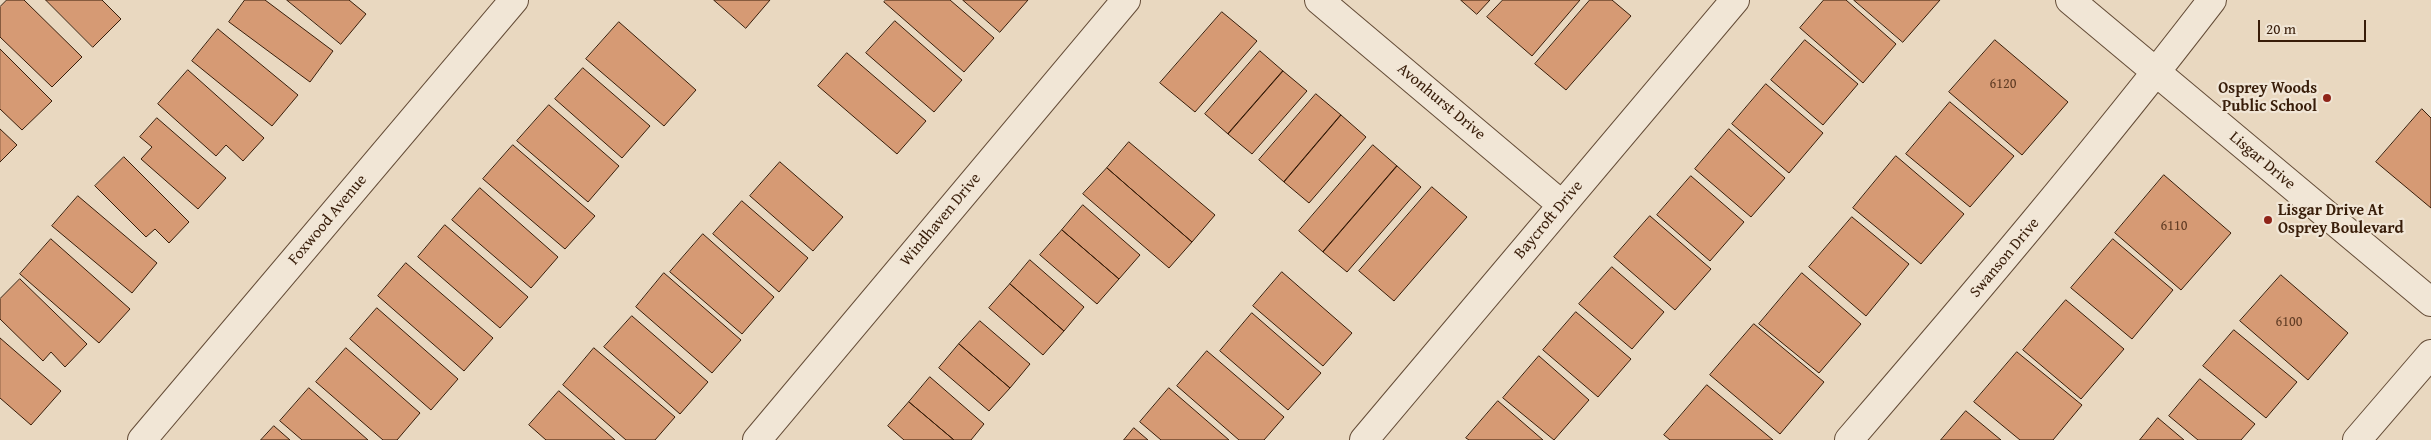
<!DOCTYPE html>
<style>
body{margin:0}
#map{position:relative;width:2431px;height:440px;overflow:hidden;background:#e9d8c0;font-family:"Gentium Book Plus",serif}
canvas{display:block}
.scale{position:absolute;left:2258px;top:20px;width:108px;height:22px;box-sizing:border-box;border:2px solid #381d09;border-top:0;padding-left:6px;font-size:15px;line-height:18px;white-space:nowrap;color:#381d09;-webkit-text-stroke:4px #f1e6d6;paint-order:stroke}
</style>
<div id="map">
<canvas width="2431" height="440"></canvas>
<div class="scale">20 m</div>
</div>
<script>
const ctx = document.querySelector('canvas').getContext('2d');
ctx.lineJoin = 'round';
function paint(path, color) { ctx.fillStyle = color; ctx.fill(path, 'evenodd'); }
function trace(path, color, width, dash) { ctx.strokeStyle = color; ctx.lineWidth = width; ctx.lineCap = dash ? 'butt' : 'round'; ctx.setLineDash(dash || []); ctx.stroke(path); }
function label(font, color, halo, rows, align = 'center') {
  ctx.font = font + ' "Gentium Book Plus",serif'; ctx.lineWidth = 4.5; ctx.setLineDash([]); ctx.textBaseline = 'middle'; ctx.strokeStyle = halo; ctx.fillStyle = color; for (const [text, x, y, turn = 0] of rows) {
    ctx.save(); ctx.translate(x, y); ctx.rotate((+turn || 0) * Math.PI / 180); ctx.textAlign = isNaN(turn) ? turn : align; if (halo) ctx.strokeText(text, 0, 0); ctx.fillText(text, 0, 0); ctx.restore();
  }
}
const building = new Path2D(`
 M7,0H24L82,57L52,87L0,37V7Z
 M46,0H102L121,19L93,47Z
 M245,0H265L333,51L310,82L229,22Z
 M287,0H349L366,14L341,44Z
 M714,0H770L746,28Z
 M886,0H950L994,38L964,72L884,2Z
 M963,0H1028L1000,32Z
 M1461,0H1490L1477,14Z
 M1503,0H1580L1532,56L1487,17Z
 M1590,0H1612L1631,16L1566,90L1535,64Z
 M1824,0H1846L1896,44L1863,83L1800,28Z
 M1854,0H1940L1903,42Z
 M1222,12L1257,41L1195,112L1160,83Z
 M895,21L962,80L934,112L866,53Z
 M619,22L696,90L664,126L586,59Z
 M218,29L298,95L272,126L192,61Z
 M1805,40L1858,84L1823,125L1771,80Z
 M1995,40L2068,102L2022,155L1949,92Z
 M0,49L52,101L22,130L0,109Z
 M1260,51L1283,71L1228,134L1205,114Z
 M847,53L926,121L897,154L818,86Z
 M583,68L650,126L622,158L555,99Z
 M188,70L264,138L243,161L226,145L216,156L158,104Z
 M1283,71L1307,91L1252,154L1228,134Z
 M1766,84L1823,133L1789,173L1732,124Z
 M1316,94L1341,115L1284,182L1259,160Z
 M1950,102L2014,156L1970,207L1906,154Z
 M549,105L619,166L588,202L517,141Z
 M2422,109L2431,118V208L2376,162Z
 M1341,115L1366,137L1309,203L1284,182Z
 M157,118L226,178L198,209L141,159L152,147L140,137Z
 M0,129L17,145L0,162Z
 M1729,129L1785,178L1751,217L1695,169Z
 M1129,142L1215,215L1192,242L1107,168Z
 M513,145L595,216L565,249L483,179Z
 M1373,145L1397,166L1323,252L1299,231Z
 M1896,156L1964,214L1921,264L1853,208Z
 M124,157L189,222L169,243L155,229L146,237L95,186Z
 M780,162L843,217L813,251L750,196Z
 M1397,166L1421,187L1347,272L1323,252Z
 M1107,168L1192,242L1169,268L1083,194Z
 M2164,175L2231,233L2181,290L2115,233Z
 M1691,176L1744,222L1710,261L1657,215Z
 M1432,187L1467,217L1394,301L1359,271Z
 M480,188L558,257L531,288L452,220Z
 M78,196L157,263L132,293L52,226Z
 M742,201L808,258L779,292L713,234Z
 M1083,205L1140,255L1119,279L1062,230Z
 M1650,216L1711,269L1675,310L1614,257Z
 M1852,217L1909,264L1866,316L1809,267Z
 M445,225L528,297L500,328L418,257Z
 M1062,230L1119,279L1097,304L1040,255Z
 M703,234L774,297L742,334L670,272Z
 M51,239L130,309L99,343L20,274Z
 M2113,239L2173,290L2132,339L2071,288Z
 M1030,260L1084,307L1064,331L1010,284Z
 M406,263L493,338L464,371L378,296Z
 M1612,267L1664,312L1632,349L1579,304Z
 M1282,272L1352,333L1323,366L1253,306Z
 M664,273L741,340L712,373L636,307Z
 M1802,273L1861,324L1819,373L1759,324Z
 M2281,275L2348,333L2308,380L2240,321Z
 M20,279L87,344L65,367L51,352L43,361L0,319V299Z
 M1010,284L1064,331L1043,355L989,308Z
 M2066,300L2124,349L2081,399L2023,350Z
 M377,308L458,379L431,410L350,339Z
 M1576,312L1631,359L1598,397L1543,350Z
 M1252,313L1321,373L1288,410L1220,351Z
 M632,316L708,382L680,414L604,347Z
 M980,321L1030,364L1010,388L959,344Z
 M1754,324L1824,382L1780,434L1710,375Z
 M2234,330L2297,382L2266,418L2203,366Z
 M0,338L61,391L31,425L0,398Z
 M959,344L1010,388L989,411L939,368Z
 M346,348L420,413L397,440H383L316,382Z
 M594,348L675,417L655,440H626L563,385Z
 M1207,351L1284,417L1264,440H1239L1177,386Z
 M2017,352L2082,405L2053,440H2020L1974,402Z
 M1539,356L1589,400L1554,440L1503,398Z
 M930,377L984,424L971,440H954L909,402Z
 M2200,379L2255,424L2241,440H2198L2169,416Z
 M1707,385L1773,440H1670L1664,435Z
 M309,388L368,440H302L280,421Z
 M1169,388L1229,440H1161L1140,422Z
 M559,391L615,440H546L529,425Z
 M1498,401L1543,440H1469L1466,438Z
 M909,402L954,440H904L888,426Z
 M1966,411L2001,440H1941Z
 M2158,418L2184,440H2140Z
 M274,426L290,440H261Z
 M1134,428L1148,440H1124Z`);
const minor = new Path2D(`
 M1319,0L1562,205
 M2070,0L2431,302
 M142,440L514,0
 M757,440L1126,0
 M1364,440L1735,0
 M1849,440C1973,296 2096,151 2212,0
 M2357,440L2431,354`);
const markers = [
 [2327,98,5,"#8f2418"],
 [2268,220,5,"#8f2418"]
];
const numberNames = [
 ["6120",2003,84],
 ["6110",2174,226],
 ["6100",2289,322]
];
const poiNames = [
 ["Osprey Woods",2317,89],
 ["Public School",2317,107],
 ["Lisgar Drive At",2278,211,"left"],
 ["Osprey Boulevard",2278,229,"left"]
];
const streetNames = [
 ["Avonhurst Drive",1441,102,40],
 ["Lisgar Drive",2262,161,40],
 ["Foxwood Avenue",328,220,-50],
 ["Windhaven Drive",941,220,-50],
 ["Baycroft Drive",1549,220,-50],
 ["Swanson Drive",2005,258,-50]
];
paint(building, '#d69a74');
trace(building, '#381d09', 1);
trace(minor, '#644c37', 30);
trace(minor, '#f1e6d6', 28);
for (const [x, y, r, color] of markers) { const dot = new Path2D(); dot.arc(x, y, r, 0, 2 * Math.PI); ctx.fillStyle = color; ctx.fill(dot); trace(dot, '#f1e6d6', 2); }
label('14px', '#603c24', null, numberNames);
label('bold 16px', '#381d09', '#f1e6d6', poiNames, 'right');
label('16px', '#381d09', '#f1e6d6', streetNames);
</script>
